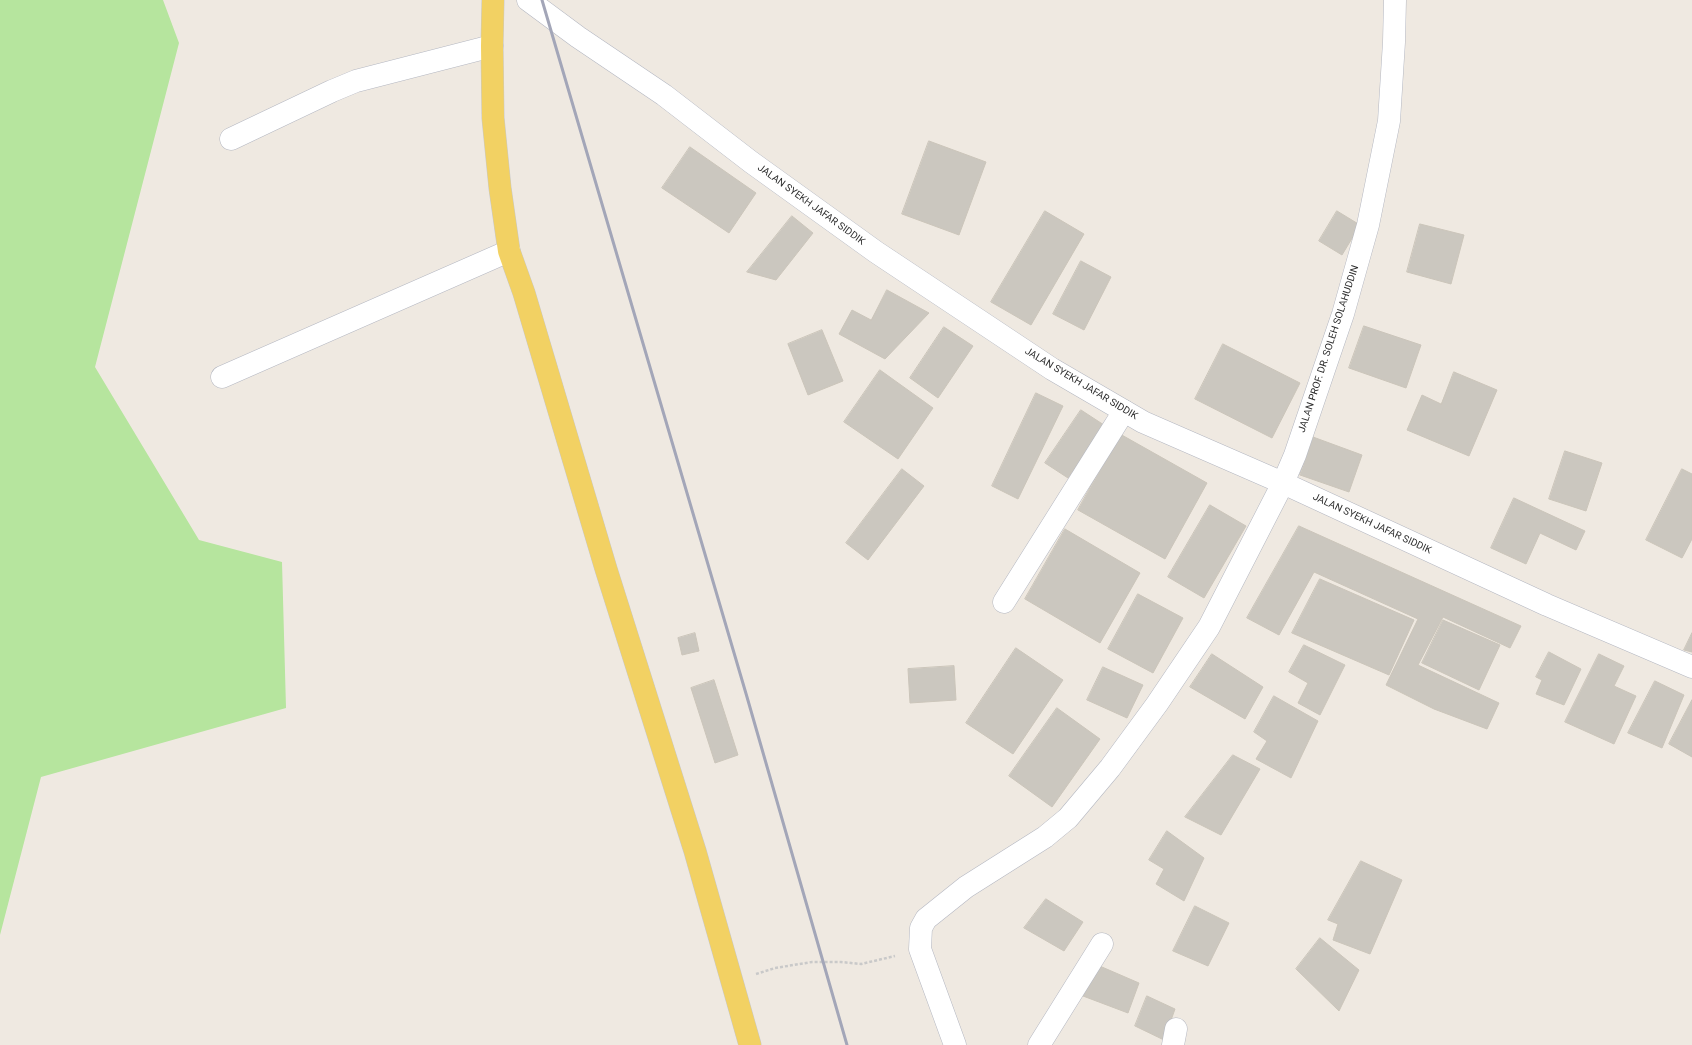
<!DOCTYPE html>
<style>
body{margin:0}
canvas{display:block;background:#efe9e1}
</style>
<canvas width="1692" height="1045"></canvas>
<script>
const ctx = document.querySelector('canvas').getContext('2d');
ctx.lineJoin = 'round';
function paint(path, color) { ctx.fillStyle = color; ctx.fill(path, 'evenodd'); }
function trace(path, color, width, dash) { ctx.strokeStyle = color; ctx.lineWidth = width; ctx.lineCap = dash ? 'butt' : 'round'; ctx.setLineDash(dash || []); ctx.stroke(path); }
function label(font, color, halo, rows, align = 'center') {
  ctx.font = font + ' Roboto,sans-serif'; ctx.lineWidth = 4; ctx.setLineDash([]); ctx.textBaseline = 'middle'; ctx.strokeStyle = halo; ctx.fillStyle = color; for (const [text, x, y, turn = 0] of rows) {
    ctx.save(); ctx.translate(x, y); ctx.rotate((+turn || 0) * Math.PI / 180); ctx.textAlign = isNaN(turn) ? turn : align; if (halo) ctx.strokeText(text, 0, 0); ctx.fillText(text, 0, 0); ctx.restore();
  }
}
const green = new Path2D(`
 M0,0H163L179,43L95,367L199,540L282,562L286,708L41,777L0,935Z`);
const building = new Path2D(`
 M929,141L986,162L959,235L902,214Z
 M690,147L756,193L729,233L662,188Z
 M1045,211L1084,234L1031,325L991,302Z
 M1337,211L1360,225L1342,255L1319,241Z
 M792,216L813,233L776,280L747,272Z
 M1420,224L1464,235L1451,284L1407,272Z
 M1081,261L1111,277L1084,330L1053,314Z
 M887,290L929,313L885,359L839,334L852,310L871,320Z
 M1364,326L1421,345L1406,388L1349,368Z
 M944,327L973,346L938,398L910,378Z
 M822,330L843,381L808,395L788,344Z
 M1223,344L1300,383L1272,438L1195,399Z
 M880,370L933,408L898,459L844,422Z
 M1454,372L1497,390L1469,456L1407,430L1422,395L1441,404Z
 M1036,393L1063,406L1018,499L992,486Z
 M1081,410L1104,425L1068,478L1045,463Z
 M1120,434L1207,483L1165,559L1078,510Z
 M1313,437L1362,455L1349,492L1300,475Z
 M1565,451L1602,463L1586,511L1549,499Z
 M902,469L924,486L868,560L846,543Z
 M1682,469L1692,474V539L1682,558L1646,540Z
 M1514,498L1585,531L1576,550L1540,533L1526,564L1491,548Z
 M1210,505L1246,526L1204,598L1168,577Z
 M1299,526L1521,626L1510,648L1443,617L1418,665L1499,703L1487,729L1434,709L1386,685L1418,619L1314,572L1279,635L1247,618Z
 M1065,529L1140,573L1100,643L1025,599Z
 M1320,579L1414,620L1389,675L1292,633Z
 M1138,594L1183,618L1153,673L1108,649Z
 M1443,620L1500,645L1479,690L1422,663Z
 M695,633L699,651L682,655L678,638Z
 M1692,633V652L1684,650Z
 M1304,645L1345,665L1320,715L1298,703L1308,683L1289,672Z
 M1016,648L1063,680L1013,754L966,723Z
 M1549,652L1581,669L1564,705L1536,694L1542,680L1536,677Z
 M1212,654L1263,687L1245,719L1190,687Z
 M1599,654L1624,666L1614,686L1636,696L1614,744L1565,722Z
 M954,666L956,700L910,703L908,669Z
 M1103,667L1143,685L1127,718L1087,700Z
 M714,680L738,755L715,763L691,688Z
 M1655,681L1684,695L1662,748L1628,733Z
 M1274,696L1318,721L1291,778L1256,759L1267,741L1254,732Z
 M1692,700V757L1669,744Z
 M1057,708L1100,739L1052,807L1009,776Z
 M1233,755L1260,769L1221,835L1185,817Z
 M1167,831L1204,858L1184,901L1156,884L1164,869L1149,860Z
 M1361,861L1402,880L1370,954L1333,940L1338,924L1328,920Z
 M1046,899L1083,922L1064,951L1024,928Z
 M1195,906L1229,923L1208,966L1173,951Z
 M1320,938L1359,970L1339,1011L1296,969Z
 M1095,964L1139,983L1128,1013L1083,996Z
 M1147,996L1175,1009L1164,1040L1135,1026Z`);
const path = new Path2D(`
 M756,974L775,968L812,962H841L861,964L895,956`);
const street = new Path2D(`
 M231,139L332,91L356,81L492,46
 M222,377L509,251
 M1004,602L1124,411
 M955,1045L920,949L921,928L926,919L966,887L1045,837L1068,818L1110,768L1157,704L1209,627L1283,483
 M1039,1045L1102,944
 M1173,1045L1176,1029`);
const secondary = new Path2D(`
 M528,0L578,37L664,95L751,162L876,252L1052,369L1143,422L1283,483L1547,605L1692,667
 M1283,483L1295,455L1343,314L1368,225L1389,121L1394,42L1395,0`);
const primary = new Path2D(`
 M493,0L492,46L493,118L500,188L509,251L524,293L606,569L695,851L750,1045`);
const rail = new Path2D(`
 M542,0L747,697L847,1045`);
const streetNames = [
 ["JALAN SYEKH JAFAR SIDDIK",811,205,36],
 ["JALAN PROF. DR. SOLEH SOLAHUDDIN",1329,349,-72],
 ["JALAN SYEKH JAFAR SIDDIK",1081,384,31],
 ["JALAN SYEKH JAFAR SIDDIK",1372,524,25]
];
paint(green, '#b6e59e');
paint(building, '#cbc7bf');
trace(building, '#cbc5ba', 1);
trace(street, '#b4b7c1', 23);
trace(secondary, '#b4b7c1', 23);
trace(primary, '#c9c9c9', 23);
trace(path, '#c9c9c9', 2.5, [3, 2]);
trace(street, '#fff', 22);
trace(secondary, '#fff', 22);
trace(primary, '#f2d163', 22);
trace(rail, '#a3a6b8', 3);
label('10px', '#2e2e2e', '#fff', streetNames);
</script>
